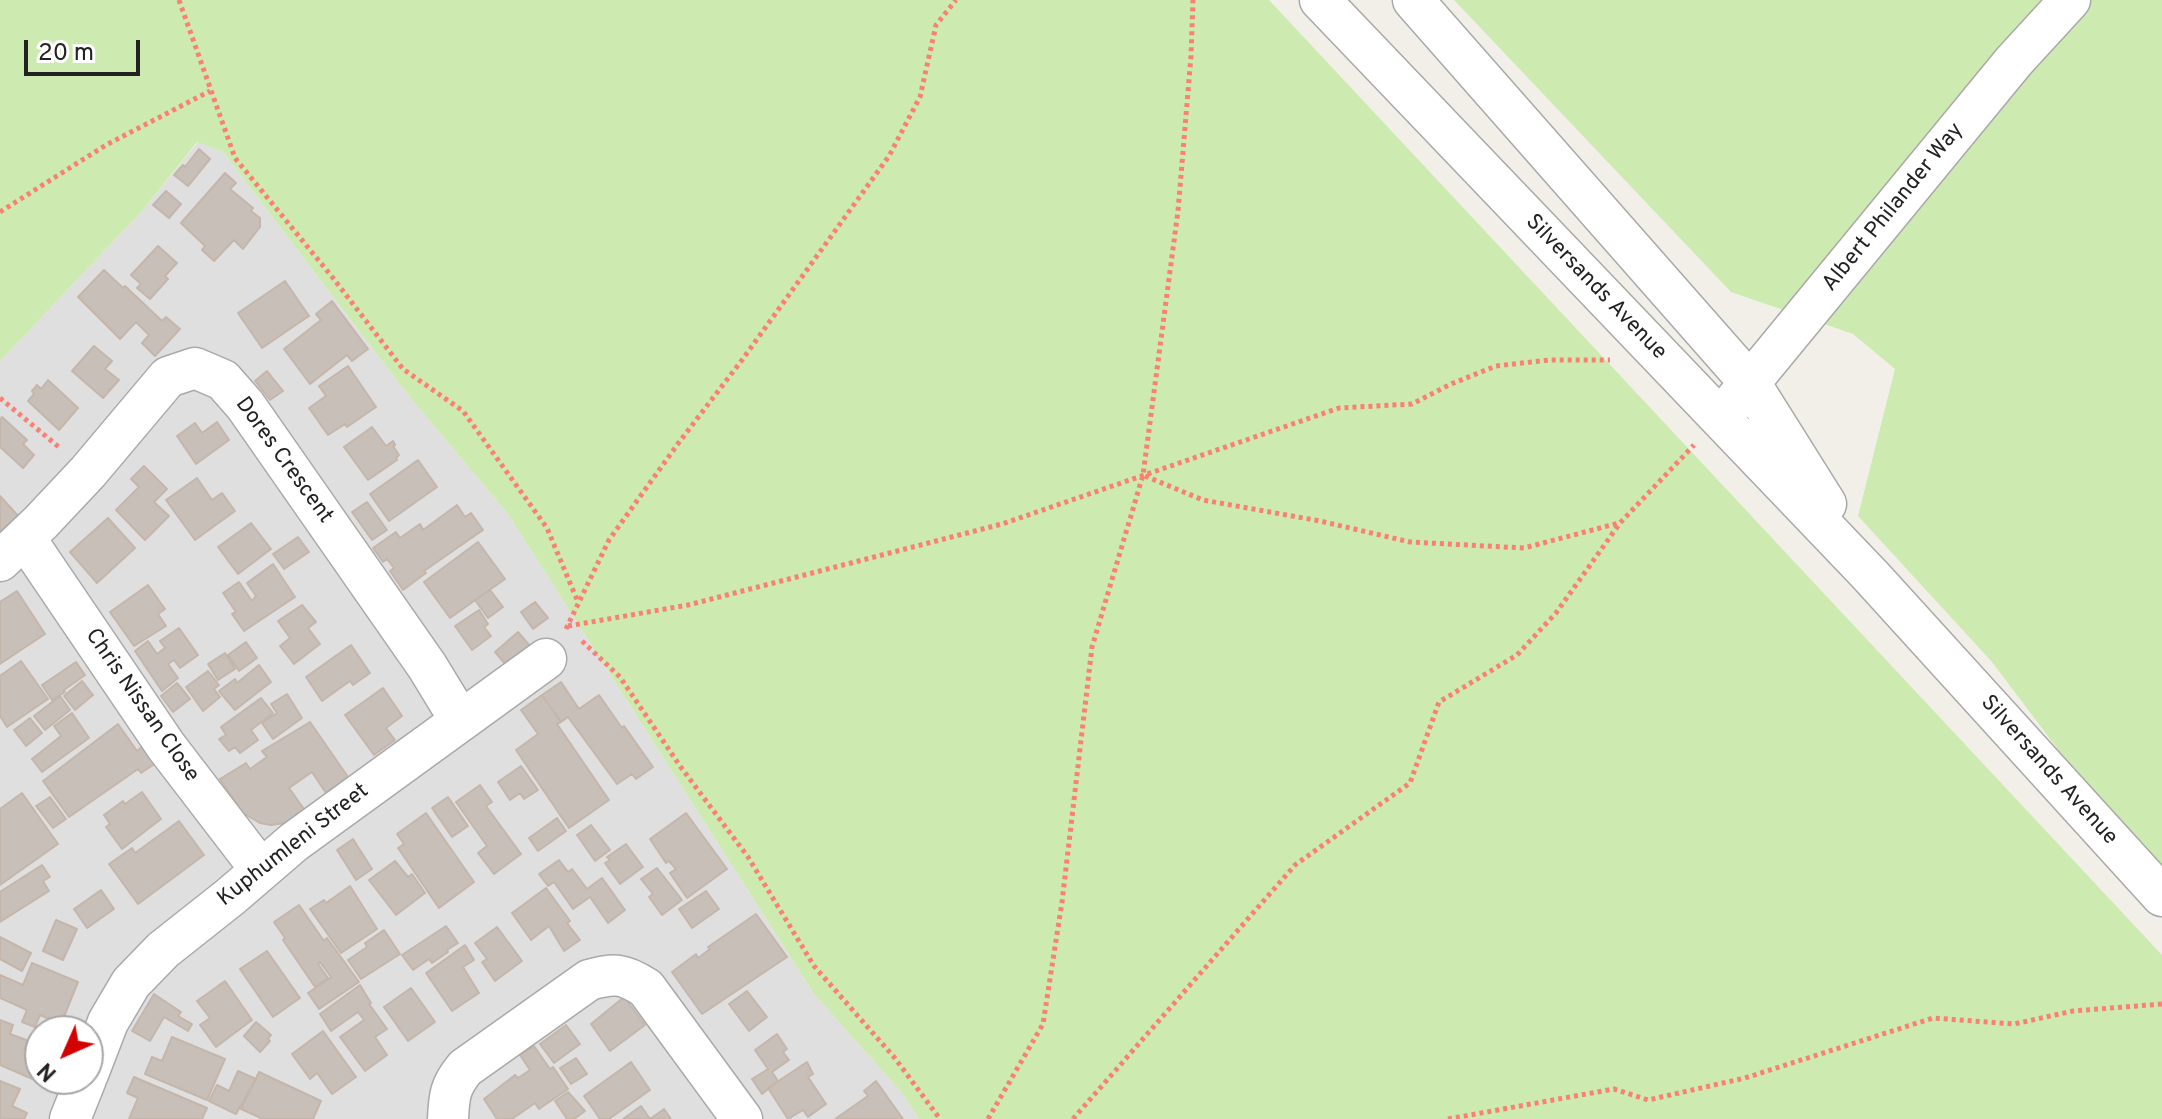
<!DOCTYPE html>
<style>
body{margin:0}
#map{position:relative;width:2162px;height:1119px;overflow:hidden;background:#f2efe9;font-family:Overpass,sans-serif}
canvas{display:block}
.north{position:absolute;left:24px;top:1015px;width:80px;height:80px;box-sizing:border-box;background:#fff;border:2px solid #a7a7a7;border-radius:50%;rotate:225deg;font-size:22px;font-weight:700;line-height:32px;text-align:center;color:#222}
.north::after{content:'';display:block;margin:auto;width:28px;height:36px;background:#d40000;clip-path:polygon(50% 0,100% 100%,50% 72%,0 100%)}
.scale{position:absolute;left:24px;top:40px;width:116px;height:36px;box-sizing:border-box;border:4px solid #222;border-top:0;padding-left:10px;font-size:24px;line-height:28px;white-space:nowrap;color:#222;-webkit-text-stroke:6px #fff;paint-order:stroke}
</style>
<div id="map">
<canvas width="2162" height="1119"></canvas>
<div class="north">N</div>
<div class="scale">20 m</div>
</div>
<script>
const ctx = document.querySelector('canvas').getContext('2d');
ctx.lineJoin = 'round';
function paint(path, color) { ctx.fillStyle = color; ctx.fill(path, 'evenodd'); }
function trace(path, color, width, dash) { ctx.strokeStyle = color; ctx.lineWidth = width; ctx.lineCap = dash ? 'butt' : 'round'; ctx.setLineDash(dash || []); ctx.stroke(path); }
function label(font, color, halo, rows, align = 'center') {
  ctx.font = font + ' Overpass,sans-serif'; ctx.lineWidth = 6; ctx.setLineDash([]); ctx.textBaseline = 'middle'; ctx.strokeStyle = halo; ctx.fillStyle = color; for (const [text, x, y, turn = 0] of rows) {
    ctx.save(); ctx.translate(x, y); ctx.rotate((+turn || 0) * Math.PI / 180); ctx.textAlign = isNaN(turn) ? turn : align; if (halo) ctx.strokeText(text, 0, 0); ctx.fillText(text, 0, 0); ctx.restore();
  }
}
const residential = new Path2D(`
 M198,142L223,152L408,395L508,514L814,994L902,1093L919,1119H0V361L142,211ZM40,1031H88V1079H40Z`);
const grass = new Path2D(`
 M0,0H1269L2162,955V1119H919L902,1093L814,994L508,514L408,395L223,152L197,142L142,211L0,361Z
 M1454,0H2162V869L2090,792L1992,662L1858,516L1895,369L1853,334L1731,292Z`);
const building = new Path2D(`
 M199,149L210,159L188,186L174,175L183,165L185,167Z
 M225,173L236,183L230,189L253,208L251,211L260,218V227L243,249L234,240L214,261L202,250L205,246L181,223Z
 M166,191L181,204L169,218L153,205Z
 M158,246L177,263L165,276L168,279L150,299L137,288L141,284L131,275Z
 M104,270L123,288L125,286L162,321L166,317L180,329L155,356L142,343L149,335L136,322L120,339L78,297Z
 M285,281L309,316L262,348L238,313Z
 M332,301L368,349L352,361L347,355L310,384L284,349L321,320L316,314Z
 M94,346L112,361L105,369L119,380L103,398L72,371Z
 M348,366L376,407L347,427L345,424L328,435L309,408L326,396L319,386Z
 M267,371L283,391L270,400L255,381Z
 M48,380L78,408L59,430L28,401L34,394L32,391L37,385L41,389Z
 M2,417L27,440L23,444L34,455L23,468L0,447V420Z
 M217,422L229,440L196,464L177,436L195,423L202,433Z
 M372,427L386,446L393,441L395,445L393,446L399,455L396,458L397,460L368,480L344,447Z
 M418,460L437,487L389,521L370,494Z
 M144,466L167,489L154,502L169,516L145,540L116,510L139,487L131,479Z
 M197,478L212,500L222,493L235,511L195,540L166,500Z
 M0,496L20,518L3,533L0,531Z
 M367,502L387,530L372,540L352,512Z
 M457,505L465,517L471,513L483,530L424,571L426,573L403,590L390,571L394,568L387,559L383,562L373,548L396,532L400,538L420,524L423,530Z
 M108,518L135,548L97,583L70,552Z
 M251,523L271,549L238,574L218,547Z
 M298,537L309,552L284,569L273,554Z
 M478,542L505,579L450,618L424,582Z
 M273,564L295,597L244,631L232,614L236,612L223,593L239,582L252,601L256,596L247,583Z
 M148,585L165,609L158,614L166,626L134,646L110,612Z
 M490,590L503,607L488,618L475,600Z
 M17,591L45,634L0,664V602Z
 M535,602L548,618L533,629L521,612Z
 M302,605L316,622L308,628L320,644L294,664L280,646L290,638L278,621Z
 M479,610L488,624L484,627L491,636L472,650L455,626Z
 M179,628L198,655L180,668L174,660L168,664L178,678L162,691L135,651L148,641L157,654L165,648L160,641Z
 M518,632L530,646L507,666L495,652Z
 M246,642L257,658L239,671L228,655Z
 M351,645L370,673L353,685L350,681L322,701L306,677Z
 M225,653L235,669L218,680L208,664Z
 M21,661L48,699L7,727L0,716V676Z
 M76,662L85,675L64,690L65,692L52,700L42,685Z
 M259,665L271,682L235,710L219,691L235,679L237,683Z
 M208,671L219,685L214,689L220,697L203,711L186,687Z
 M82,681L93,695L75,710L64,696Z
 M561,682L579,709L599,695L622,728L624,726L653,767L636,779L632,774L617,784L568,717L561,722L542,695Z
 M177,683L190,699L173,712L161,696Z
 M383,688L402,716L386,728L395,740L374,755L345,715Z
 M287,694L302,718L273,739L262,723L277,713L271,704Z
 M542,695L561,722L557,724L609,800L569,828L516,750L538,734L521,710Z
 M60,696L70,710L45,730L34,716Z
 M261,698L273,713L251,730L258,740L240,753L235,747L229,751L219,739L226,735L221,727Z
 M72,713L89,738L42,772L32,759L61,736L54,726Z
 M30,718L42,733L26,746L14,730Z
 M310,722L348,777L326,793L312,772L289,788L304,809L285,823L271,825L260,823L243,813L220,779L246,763L250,769L267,757L262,751Z
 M118,724L137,751L143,746L156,763L141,773L138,769L69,817L43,781Z
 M521,766L538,790L524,799L520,793L510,800L498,782Z
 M480,785L492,802L486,806L521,854L494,874L478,853L487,846L456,802Z
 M142,792L161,819L122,849L106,827L110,824L104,815L123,801L125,804Z
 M22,793L58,844L0,885V809Z
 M50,797L66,819L53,828L36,806Z
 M448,797L468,826L452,837L432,808Z
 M426,813L474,882L439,908L398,848L404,844L397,834Z
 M686,813L727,869L687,898L670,873L676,869L669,861L666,863L650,839Z
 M557,818L566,831L538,851L529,838Z
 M179,821L204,855L138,904L109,864L132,848L135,853Z
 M591,825L610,850L595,861L577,835Z
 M353,839L372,869L356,880L337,850Z
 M626,844L643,867L620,884L605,863L610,860L607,857Z
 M559,860L568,872L572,869L587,889L602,878L625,910L608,923L590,897L573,909L554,882L548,886L539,874Z
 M395,861L408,877L412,874L425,893L396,915L369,880Z
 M42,865L50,877L43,881L49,891L0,922V892Z
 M657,868L682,900L662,915L649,897L653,894L641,879Z
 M350,886L377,929L341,953L310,909L324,900L326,903Z
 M546,888L570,921L567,923L580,940L564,951L549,926L531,940L512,913Z
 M101,890L114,909L87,928L74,909Z
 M706,891L719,909L692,928L679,909Z
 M299,905L324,941L327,938L359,982L319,1009L308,993L331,977L320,962L318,964L328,978L315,987L283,940L285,938L274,922Z
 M756,914L787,957L702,1014L672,972L696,954L698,958L710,949L708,947Z
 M56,920L77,929L63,960L43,951Z
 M446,926L458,943L447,950L448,952L432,963L429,959L413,970L402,955Z
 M497,927L522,961L495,981L482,962L487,959L475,943Z
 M384,930L400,954L361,979L348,960L367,947L365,943Z
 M0,937L31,953L22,971L0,959Z
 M465,945L474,960L463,967L479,993L452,1011L426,973Z
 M267,951L300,998L273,1017L240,969Z
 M32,963L78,982L61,1024L40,1015L35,1027L22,1022L27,1010L0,998V975L23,985Z
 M225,981L252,1020L216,1047L200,1025L210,1018L197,1001Z
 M360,985L371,1003L369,1004L387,1029L375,1037L387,1055L365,1071L340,1037L364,1020L358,1012L331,1031L320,1014Z
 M411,988L435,1022L408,1041L384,1007Z
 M747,991L767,1017L749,1031L729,1004Z
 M154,994L181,1012L178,1016L192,1024L188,1031L164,1017L150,1041L132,1031Z
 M624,997L645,1025L610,1051L591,1024Z
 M0,1020L13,1025L10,1034L29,1041L25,1049L35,1053L31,1063L40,1068V1079H46L44,1084L0,1065Z
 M256,1022L271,1035L268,1039L270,1041L260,1052L244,1036Z
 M566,1025L580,1044L554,1063L540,1044Z
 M323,1031L356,1077L332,1094L317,1073L310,1079L292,1054Z
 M777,1034L787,1049L783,1052L789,1060L772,1072L778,1081L762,1094L752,1079L768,1069L755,1050Z
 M172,1037L225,1059L207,1100L145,1074L152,1057L162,1061Z
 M534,1046L550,1069L553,1067L568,1089L539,1109L535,1103L512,1119H497L484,1099L515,1075L518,1078L530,1070L520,1055Z
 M576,1058L587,1074L571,1084L560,1068Z
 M631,1062L650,1090L609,1119H600L584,1096Z
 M807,1062L813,1074L808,1077L826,1104L808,1117L803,1110L788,1119L768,1088Z
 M238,1071L256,1079L236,1114L209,1101L217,1085L229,1091Z
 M259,1072L321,1101L313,1119H263L241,1109Z
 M134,1077L207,1108L202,1119H129L138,1098L127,1093Z
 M0,1081L20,1089L12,1106L27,1113L24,1119H0Z
 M876,1081L903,1119H835L868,1096L864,1091Z
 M568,1092L585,1111L574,1119H567L555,1101Z
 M641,1106L650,1119L664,1109L671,1119H623Z`);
const path = new Path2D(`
 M179,0L235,158L333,278L403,369L463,411L547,528L578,602
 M0,212L106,145L210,91
 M0,398L60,448
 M1145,476L1203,500L1320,521L1410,542L1524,548L1619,523
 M568,626L688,605L1002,524L1339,408L1412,404L1451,384L1496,366L1549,360H1610
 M566,629L609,540L680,441L742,360L889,156L920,97L936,25L956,0
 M582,641L620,677L680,766L748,857L814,966L894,1057L940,1119
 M988,1119L1043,1024L1062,902L1092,647L1143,475L1178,211L1191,56L1193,0
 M1073,1119L1295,865L1410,783L1439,702L1517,655L1556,613L1620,523L1694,445
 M1448,1119L1614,1089L1648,1100L1745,1078L1933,1018L2014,1024L2073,1011L2162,1004`);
const minor = new Path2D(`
 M1320,0L1870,575L2162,896
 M1413,0L1750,383L1826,504
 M1733,403L2014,61L2070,0
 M25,538L166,746L261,870
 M0,561L41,522L88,472L168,377L195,368L223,380L245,405L427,666L460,720
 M88,1074L108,1022L131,983L163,950L230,897L294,842L546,659
 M70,1119L86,1079
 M448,1119C449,1096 450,1086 465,1068L589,980C614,973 623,973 646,988L742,1119`);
const streetNames = [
 ["Albert Philander Way",1894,208,-51],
 ["Silversands Avenue",1595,288,46],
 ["Dores Crescent",283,461,54],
 ["Chris Nissan Close",141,706,55],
 ["Silversands Avenue",2048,771,48],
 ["Kuphumleni Street",294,846,-38]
];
paint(residential, '#e0dfdf');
paint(grass, '#cdebb0');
paint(building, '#c7bfb8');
trace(building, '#c4b6ab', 2);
trace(minor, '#a9a9a9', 43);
trace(path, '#fa8072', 5, [4, 4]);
trace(minor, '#fff', 40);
label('22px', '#222', '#fff', streetNames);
</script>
